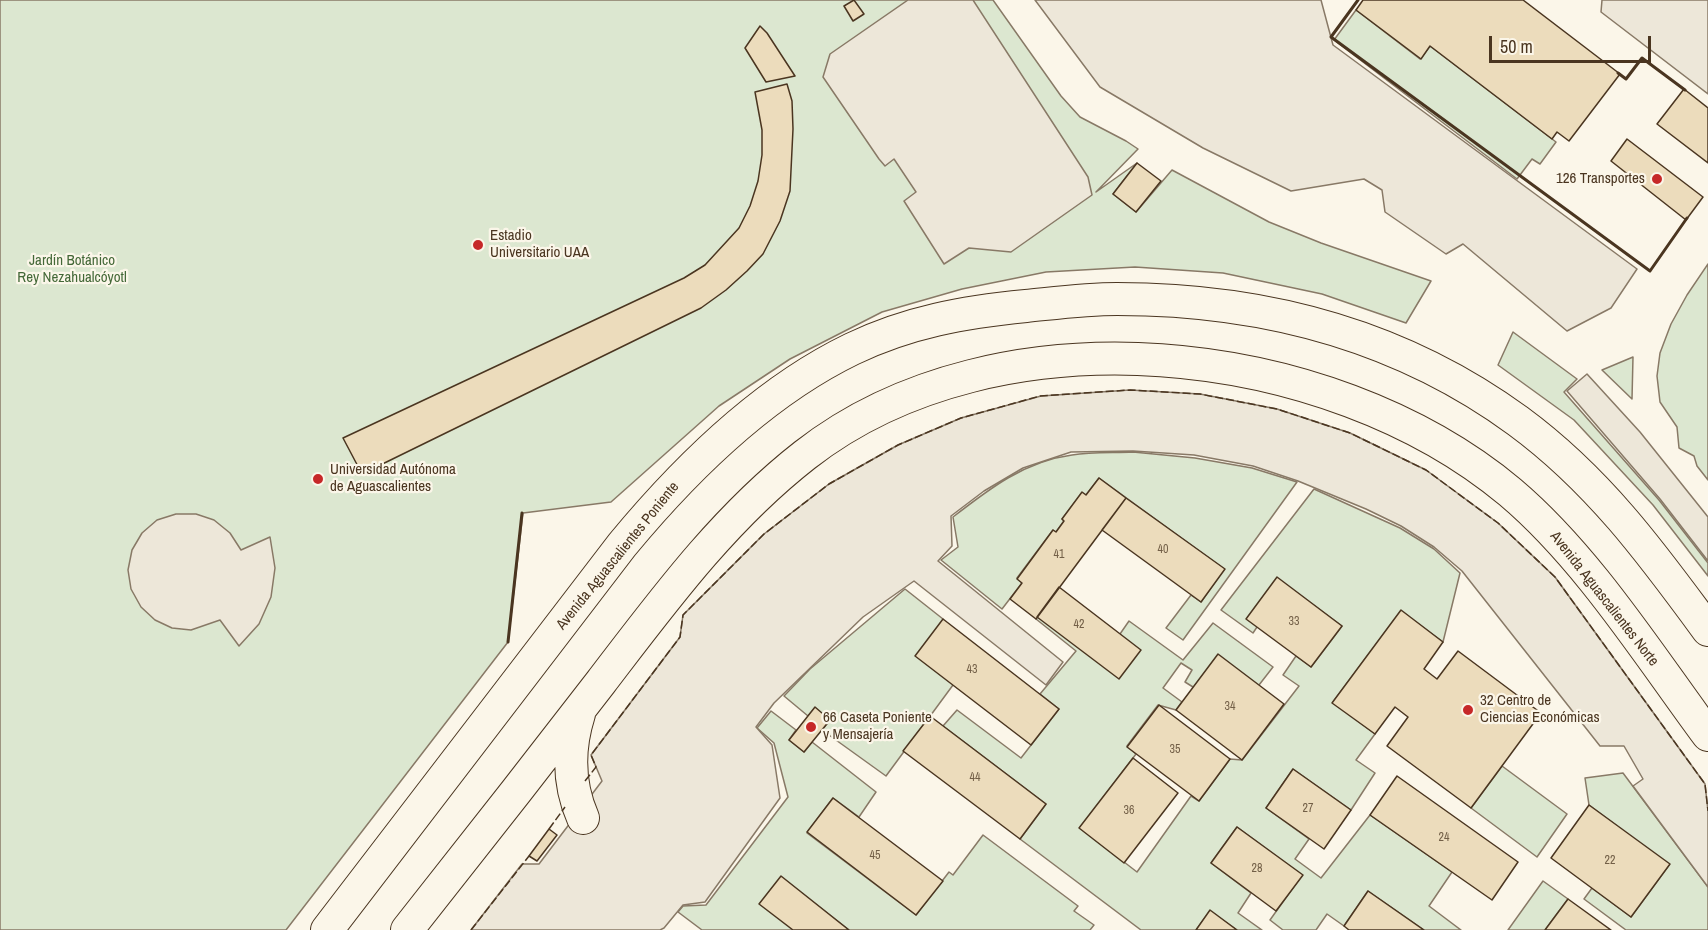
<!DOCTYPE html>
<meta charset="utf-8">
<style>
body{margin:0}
#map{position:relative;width:1708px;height:930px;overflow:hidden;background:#fbf6e9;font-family:"Archivo Narrow",sans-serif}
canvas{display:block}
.scale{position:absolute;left:1489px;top:36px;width:162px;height:27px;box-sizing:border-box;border:3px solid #4a3520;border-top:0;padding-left:8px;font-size:18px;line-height:21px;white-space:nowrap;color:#4a3520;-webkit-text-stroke:4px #fbf6e9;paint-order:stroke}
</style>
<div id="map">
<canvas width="1708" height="930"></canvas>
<div class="scale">50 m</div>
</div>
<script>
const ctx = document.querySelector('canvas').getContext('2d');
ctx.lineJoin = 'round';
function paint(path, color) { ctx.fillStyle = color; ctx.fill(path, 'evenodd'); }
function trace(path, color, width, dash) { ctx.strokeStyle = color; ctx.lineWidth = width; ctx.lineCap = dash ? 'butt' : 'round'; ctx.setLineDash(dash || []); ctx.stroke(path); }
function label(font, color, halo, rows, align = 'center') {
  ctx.font = font + ' "Archivo Narrow",sans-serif'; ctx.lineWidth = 4.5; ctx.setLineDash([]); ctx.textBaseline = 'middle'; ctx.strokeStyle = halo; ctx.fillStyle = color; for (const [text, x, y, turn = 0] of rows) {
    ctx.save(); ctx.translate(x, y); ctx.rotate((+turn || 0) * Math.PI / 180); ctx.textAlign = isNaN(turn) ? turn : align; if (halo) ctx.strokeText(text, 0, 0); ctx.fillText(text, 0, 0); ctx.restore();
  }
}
const green = new Path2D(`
 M0,0H993L1061,96L1080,117L1126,141L1138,149L1096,192L1137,163L1113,194L1136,212L1172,170L1269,222L1321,243L1431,281L1406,323L1322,294L1223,273L1135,267L1046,272L962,289L882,312L790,359L719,406L611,502L523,513L508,642L286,930H0Z
 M1356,10L1420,59L1430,46L1556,142L1540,164L1532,159L1517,179L1334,40Z
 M1708,264V480L1697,466L1694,456L1679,448L1677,427L1660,402L1657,376L1660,353L1671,324L1687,295Z
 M1513,332L1577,379L1564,392L1659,500L1708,563V576L1653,505L1574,420L1498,365Z
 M1633,357L1632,399L1602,370Z
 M1133,452L1195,458L1252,468L1297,482L1183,640L1166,628L1191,595L1201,602L1224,569L1099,478L1086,495L1082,493L1062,519L1064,521L1056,532L1053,530L1017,578L1022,583L1002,609L941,560L958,547L953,517C989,489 1025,461 1072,455C1092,452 1113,453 1133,452Z
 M1314,489L1400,528L1434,549L1460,573L1443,642L1401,611L1333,702L1375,734L1356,760L1375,773L1351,810L1293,769L1266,808L1309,839L1295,859L1321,878L1370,815L1452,872L1429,906L1461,930H1424L1368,891L1344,926L1327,914L1316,930H1283L1270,920L1302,875L1237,827L1211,863L1251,893L1238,913L1262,930H1237L1210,911L1196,930H1141L1020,839L1046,804L943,726L957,710L1021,758L1059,709L1040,694L1076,651L1036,619L1037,617L1120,634L1129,621L1183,660L1213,623L1273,667L1259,685L1193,687L1185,682L1192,670L1181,663L1163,688L1182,702L1176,710L1158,705L1127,746L1136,754L1080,828L1137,872L1191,796L1199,801L1230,759L1242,760L1299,686L1283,675L1296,656L1311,667L1342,626L1277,578L1257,627L1253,633L1221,610Z
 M905,589L943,619L953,685L886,776L822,730L830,720L815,708L808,716L784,696L810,669Z
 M771,711L796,730L789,740L804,752L812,742L876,792L859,817L833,798L807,833L916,915L949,872L953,875L983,835L1078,906L1074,911L1094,925L1090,930H849L781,877L793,930H702L678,912L683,906L706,905L788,797L774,743L757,728Z
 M1502,766L1567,814L1537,857L1471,808Z
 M1623,773L1708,887V930H1626L1584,899L1592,888L1631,917L1669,865L1589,805L1585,778Z
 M1543,881L1568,899L1545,930H1508Z`);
const parking = new Path2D(`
 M908,0H973L1088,177L1092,195L1011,252L969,248L944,264L904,201L916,192L894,159L885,166L879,159L823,77L830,54Z
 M1035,0H1321L1333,45L1637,269L1611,308L1567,331L1463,244L1446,254L1385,212L1382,190L1364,179L1291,191L1203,148L1100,87Z
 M1602,0H1708V94L1601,12Z
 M1587,374L1640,432L1708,517V561L1660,499L1567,391Z
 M1130,390L1200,394L1277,409L1350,433L1426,470L1498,523L1555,577L1705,784L1708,811V887L1633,786L1643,779L1624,746H1600L1462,571L1434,547L1401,526L1366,509L1298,481L1253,466L1194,455L1133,451L1071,452L1023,468L984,491L951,516L952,546L938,561L1063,662L1046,685L914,581L863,617L774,703L756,727L772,745L780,798L705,902L683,905L664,928L660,930H471L522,864H539L602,781L591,755L680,637L683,615L764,534L829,484L898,445L961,418L1041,396Z
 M176,514H196L214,520L230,533L241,550L270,537L275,568L271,597L259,624L239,646L220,620L191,630L172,628L155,620L141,607L131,589L128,570L132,550L142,533L157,520Z`);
const building = new Path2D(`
 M854,0L864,14L853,21L844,6Z
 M1363,0H1523L1620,74L1569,141L1557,132L1552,139L1430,46L1421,59L1356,10Z
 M760,26L767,33L795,76L766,82L745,48Z
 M787,84L792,101L793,129L790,191L780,221L763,254L747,271L726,290L701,308L362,474L343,438L684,278L705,265L739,228L750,206L758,181L762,155V130L755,92Z
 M1684,89L1708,108V163L1657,124Z
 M1627,139L1703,197L1686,220L1611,161Z
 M1137,163L1161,181L1136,212L1113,194Z
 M1099,478L1126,498L1036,619L1010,599L1022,583L1017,579L1053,530L1056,532L1064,521L1062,519L1082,492L1086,495Z
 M1126,498L1225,569L1201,602L1102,530Z
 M1277,577L1342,626L1311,667L1246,619Z
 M1059,587L1141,650L1119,679L1037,617Z
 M1401,610L1443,642L1424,669L1437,679L1458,651L1541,713L1471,808L1387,746L1408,717L1395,707L1375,734L1332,703Z
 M943,619L1059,709L1031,745L915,656Z
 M1218,654L1284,704L1242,760L1176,710Z
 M1159,705L1230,759L1199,801L1127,747Z
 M815,707L830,720L804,752L789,740Z
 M930,716L1046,804L1020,839L903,751Z
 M1133,758L1178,793L1124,863L1079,828Z
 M1293,769L1351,810L1324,849L1266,808Z
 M1397,776L1518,862L1492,900L1370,815Z
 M833,798L943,881L916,915L807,832Z
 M1589,805L1670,864L1631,917L1551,858Z
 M1237,827L1303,875L1276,911L1211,863Z
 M549,829L557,835L537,861L529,856Z
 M781,876L849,930H793L759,904Z
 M1368,891L1424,930H1349L1344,926Z
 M1568,899L1611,930H1545Z
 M1210,910L1237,930H1196Z`);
const major = new Path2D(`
 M579,714C568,749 568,784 583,818
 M327,930L622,545C684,470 763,392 852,349C908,322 964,312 1026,306C1056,303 1086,299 1117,299C1263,299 1399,334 1518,421C1597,479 1651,552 1708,630
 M407,930C472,848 537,765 601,682C663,601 723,519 805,455C997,305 1328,340 1510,492C1587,557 1648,654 1708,735`);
const fence = new Path2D(`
 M585,781L596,767L591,755L680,637L683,615L764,534L829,484L898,445L961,418L1040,396L1130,390L1200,394L1277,409L1350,433L1426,470L1498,523L1555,577L1705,784L1708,811
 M549,829L565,807
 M471,930L529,856`);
const wall = new Path2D(`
 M1358,0L1331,37L1650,271L1687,218
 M1618,73L1626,79L1642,58L1685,90
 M508,642L522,513`);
const markers = [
 [1657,179,6,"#c62828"],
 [478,245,6,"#c62828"],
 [318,479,6,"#c62828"],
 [1468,710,6,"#c62828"],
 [811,727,6,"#c62828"]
];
const numberNames = [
 ["40",1163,550],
 ["41",1059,555],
 ["33",1294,622],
 ["42",1079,625],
 ["43",972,670],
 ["34",1230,707],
 ["35",1175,750],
 ["44",975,778],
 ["27",1308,809],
 ["36",1129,811],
 ["24",1444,838],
 ["45",875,856],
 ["22",1610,861],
 ["28",1257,869]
];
const poiNames = [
 ["126 Transportes",1645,179,"right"],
 ["Estadio",490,236],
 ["Universitario UAA",490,253],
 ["Universidad Autónoma",330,470],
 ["de Aguascalientes",330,487],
 ["32 Centro de",1480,701],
 ["Ciencias Económicas",1480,718],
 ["66 Caseta Poniente",823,718],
 ["y Mensajería",823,735]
];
const parkNames = [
 ["Jardín Botánico",72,261],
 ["Rey Nezahualcóyotl",72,278]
];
const streetNames = [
 ["Avenida Aguascalientes Poniente",618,556,-51],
 ["Avenida Aguascalientes Norte",1604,599,52]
];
paint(green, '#dce7d0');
trace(green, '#887966', 1.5);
paint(parking, '#ede7d9');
trace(parking, '#887966', 1.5);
paint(building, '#ecdcbc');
trace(building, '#4a3520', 1.5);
trace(major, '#4a3520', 34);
trace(major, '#fbf6e9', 32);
trace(fence, '#4a3520', 1.5, [8, 3]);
trace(wall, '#4a3520', 3);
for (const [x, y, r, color] of markers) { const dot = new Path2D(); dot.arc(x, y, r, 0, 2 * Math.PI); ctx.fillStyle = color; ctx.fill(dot); trace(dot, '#fbf6e9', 2); }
label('12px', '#725f47', null, numberNames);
label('15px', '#4a3520', '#fbf6e9', poiNames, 'left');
label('15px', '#436837', '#fbf6e9', parkNames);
label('15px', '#4a3520', '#fbf6e9', streetNames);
</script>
